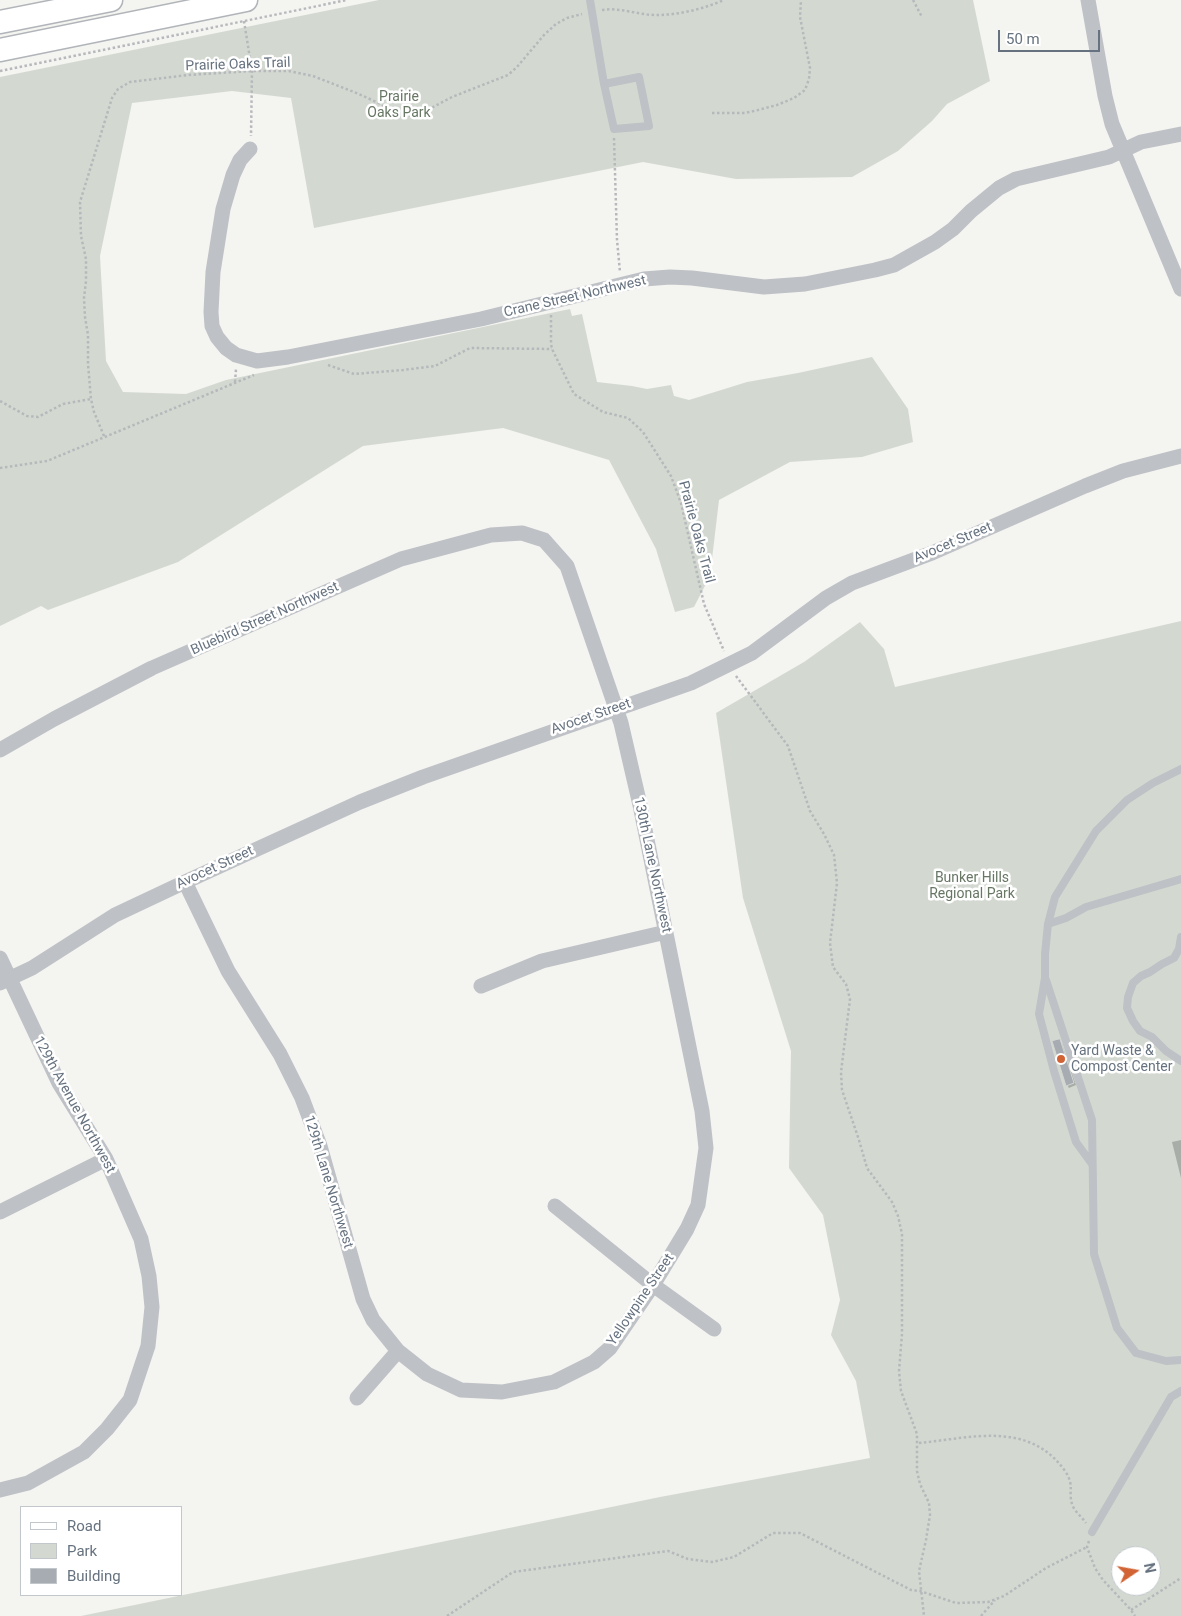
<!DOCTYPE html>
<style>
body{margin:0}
#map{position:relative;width:1181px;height:1616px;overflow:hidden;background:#f4f4f1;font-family:Roboto,sans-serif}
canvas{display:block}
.legend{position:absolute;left:20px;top:1506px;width:162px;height:90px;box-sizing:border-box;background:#fff;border:1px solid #c2c7cc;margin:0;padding:6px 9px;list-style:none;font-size:15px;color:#66727f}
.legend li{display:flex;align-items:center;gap:10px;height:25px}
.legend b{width:25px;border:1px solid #c2c7cc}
.north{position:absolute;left:1111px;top:1546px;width:50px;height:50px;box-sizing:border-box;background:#fff;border:1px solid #c2c7cc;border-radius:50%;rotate:78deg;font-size:14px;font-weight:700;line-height:20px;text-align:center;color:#66727f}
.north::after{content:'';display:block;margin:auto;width:18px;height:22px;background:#d16334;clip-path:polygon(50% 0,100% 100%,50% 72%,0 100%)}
.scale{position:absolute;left:998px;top:30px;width:102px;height:22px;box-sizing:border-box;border:2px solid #66727f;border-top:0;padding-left:6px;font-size:15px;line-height:18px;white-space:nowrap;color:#66727f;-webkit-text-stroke:4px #fff;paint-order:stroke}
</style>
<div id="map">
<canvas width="1181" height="1616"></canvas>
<ul class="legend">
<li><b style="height:6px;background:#fff"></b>Road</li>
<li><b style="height:14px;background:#d3d9d1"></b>Park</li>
<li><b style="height:14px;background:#a6acb1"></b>Building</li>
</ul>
<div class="north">N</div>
<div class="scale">50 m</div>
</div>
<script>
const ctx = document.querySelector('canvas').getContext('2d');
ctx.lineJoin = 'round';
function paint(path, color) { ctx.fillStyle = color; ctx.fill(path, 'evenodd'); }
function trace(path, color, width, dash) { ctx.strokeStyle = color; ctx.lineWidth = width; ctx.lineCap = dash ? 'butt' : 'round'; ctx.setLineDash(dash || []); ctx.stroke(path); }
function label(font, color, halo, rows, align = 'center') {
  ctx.font = font + ' Roboto,sans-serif'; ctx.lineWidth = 5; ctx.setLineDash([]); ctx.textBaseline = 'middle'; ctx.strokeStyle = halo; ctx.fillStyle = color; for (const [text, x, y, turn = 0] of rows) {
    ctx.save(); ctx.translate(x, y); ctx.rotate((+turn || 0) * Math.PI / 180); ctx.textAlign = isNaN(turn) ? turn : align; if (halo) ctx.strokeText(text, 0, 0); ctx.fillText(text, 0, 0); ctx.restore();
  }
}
const green = new Path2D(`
 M379,0H973L990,81L947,104L932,121L898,151L852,177L736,179L643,162L314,228L291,98L232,91L132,103L100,256L106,361L123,392L186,394L226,380L570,309L572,316L582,314L597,382L632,386L647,389L671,385L674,396L689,400L747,382L798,373L872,357L908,409L913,442L862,457L790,462L719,500L710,576L694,607L675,612L656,549L609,460L503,428L363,446L178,562L48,610L41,606L0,626V77Z
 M1181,621V1616H81L660,1497L870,1458L856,1381L831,1335L840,1300L823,1215L789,1168L791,1051L743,898L716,713L804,662L860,622L884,649L895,687ZM1121,1556H1151V1586H1121Z`);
const shadow = new Path2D(`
 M1059,1041L1062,1044L1076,1085L1069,1088L1067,1085Z
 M1181,1140V1178L1172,1142Z`);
const building = new Path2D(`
 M1060,1039L1074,1083L1066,1086L1052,1041Z`);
const path = new Path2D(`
 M913,0L922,17
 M602,10C620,7 638,15 656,15C679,15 703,9 724,0
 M244,21L252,71L251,136
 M0,71L347,0
 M712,113H745L758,110L777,105L794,98L805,90L809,79L810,68L800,17L801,0
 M614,138L617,240L620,272
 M551,315V344L552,349L574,394L603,412L628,418L643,432L671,476L681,503L704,604L724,651
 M328,365L354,374L403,370L435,366L470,348L552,349
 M235,382L236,369
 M0,401L27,416L38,417L63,404L91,399
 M104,436L94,412L91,399L88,364V335L85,317L84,298L86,281V259L81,236L80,202L112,98L118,89L130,82L188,75L252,71H289L313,76L354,92L381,104L394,114L405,116L420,114L452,97L508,75L517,67L544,35L556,24L567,18L582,14
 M0,468L47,461L254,375
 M736,676L788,746L810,811L824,834L834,855L837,883L830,943L833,967L846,984L850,999L841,1072L842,1090L859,1140L867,1168L892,1202L898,1216L902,1234V1334L899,1371L901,1391L917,1434V1471L920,1484L929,1503L930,1515L926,1540L919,1571L924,1616
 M919,1443C971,1438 1029,1420 1065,1471C1075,1486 1068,1490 1072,1504C1074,1511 1082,1517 1086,1523
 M1089,1541L1087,1547L1095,1568L1103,1580L1131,1610L1135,1616
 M1131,1610L1181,1578
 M447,1616L513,1572L668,1551L688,1559L712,1562L734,1557L773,1533H800L911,1590L920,1591L956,1603L988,1602L1004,1596L1046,1568L1087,1547
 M981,1616L995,1600`);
const service = new Path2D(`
 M590,0L604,84L614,129L649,126L639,77L604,84
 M1048,924L1066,918L1086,907L1181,879
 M1181,937L1179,949L1174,958L1162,964L1150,972L1141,976L1133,983L1128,997L1127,1008L1133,1021L1140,1031L1152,1037L1166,1051L1181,1061
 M1046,980L1092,1120L1094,1254L1117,1328L1136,1353L1166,1361L1181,1360
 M1092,1164L1076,1142L1054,1071L1039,1014L1045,978V954L1048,924L1055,897L1096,831L1127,800L1153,783L1181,769
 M1092,1532L1171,1397L1181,1391`);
const minor = new Path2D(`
 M1088,0L1105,96L1112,124L1181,289
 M250,149L240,160L233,175L223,209L213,272L211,312L212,326L217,337L226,348L236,355L257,361L288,357L481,319L644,279L670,277L692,278L764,287L805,284L875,270L894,265L935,242L953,229L971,211L999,188L1016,179L1109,157L1141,142L1181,134
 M0,750L54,719L152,668L401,559L491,535L522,533L544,540L567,566L621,723L640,805L702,1111L706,1148L698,1205L687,1229L653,1285L610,1348L594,1362L554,1382L502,1392L461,1390L427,1374L398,1351L373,1320L363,1299L320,1146L302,1098L280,1054L228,971L185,882
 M0,958L59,1083L106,1159L141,1239L149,1276L152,1307L148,1346L130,1400L107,1429L84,1452L28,1483L0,1490
 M0,983L32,968L115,915L185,882L360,802L423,777L691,683L752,653L826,598L852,583L932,553L1085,486L1123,471L1181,456
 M481,986L542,961L666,932
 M555,1206L653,1285L714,1329
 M0,1212L106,1159
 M357,1398L398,1351`);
const secondary = new Path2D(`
 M0,22L111,0
 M0,50L246,0`);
const markers = [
 [1061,1059,5,"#d16334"]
];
const streetNames = [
 ["Prairie Oaks Trail",238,65,-2],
 ["Crane Street Northwest",575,297,-13],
 ["Prairie Oaks Trail",696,532,75],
 ["Avocet Street",953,543,-23],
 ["Bluebird Street Northwest",265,619,-24],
 ["Avocet Street",591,717,-19],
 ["130th Lane Northwest",652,865,78],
 ["Avocet Street",215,868,-25],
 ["129th Avenue Northwest",74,1105,61],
 ["129th Lane Northwest",328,1182,73],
 ["Yellowpine Street",641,1300,-56]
];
const parkNames = [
 ["Prairie",399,97],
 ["Oaks Park",399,113],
 ["Bunker Hills",972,878],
 ["Regional Park",972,894]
];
const poiNames = [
 ["Yard Waste &",1071,1051],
 ["Compost Center",1071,1067]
];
paint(green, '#d3d9d1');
paint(shadow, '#0003');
paint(building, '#a6acb1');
trace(building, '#d5d6d4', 1);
trace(secondary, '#b1b5b9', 25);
trace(path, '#b6b8bb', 2.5, [2.5, 2.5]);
trace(service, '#bec1c5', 8);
trace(minor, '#bec1c5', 15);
trace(secondary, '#fff', 22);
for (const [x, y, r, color] of markers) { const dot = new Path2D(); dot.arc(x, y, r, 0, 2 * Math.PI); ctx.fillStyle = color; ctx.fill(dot); trace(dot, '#fff', 2); }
label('14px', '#66727f', '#fff', streetNames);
label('14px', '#677764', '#fff', parkNames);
label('14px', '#66727f', '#fff', poiNames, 'left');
</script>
